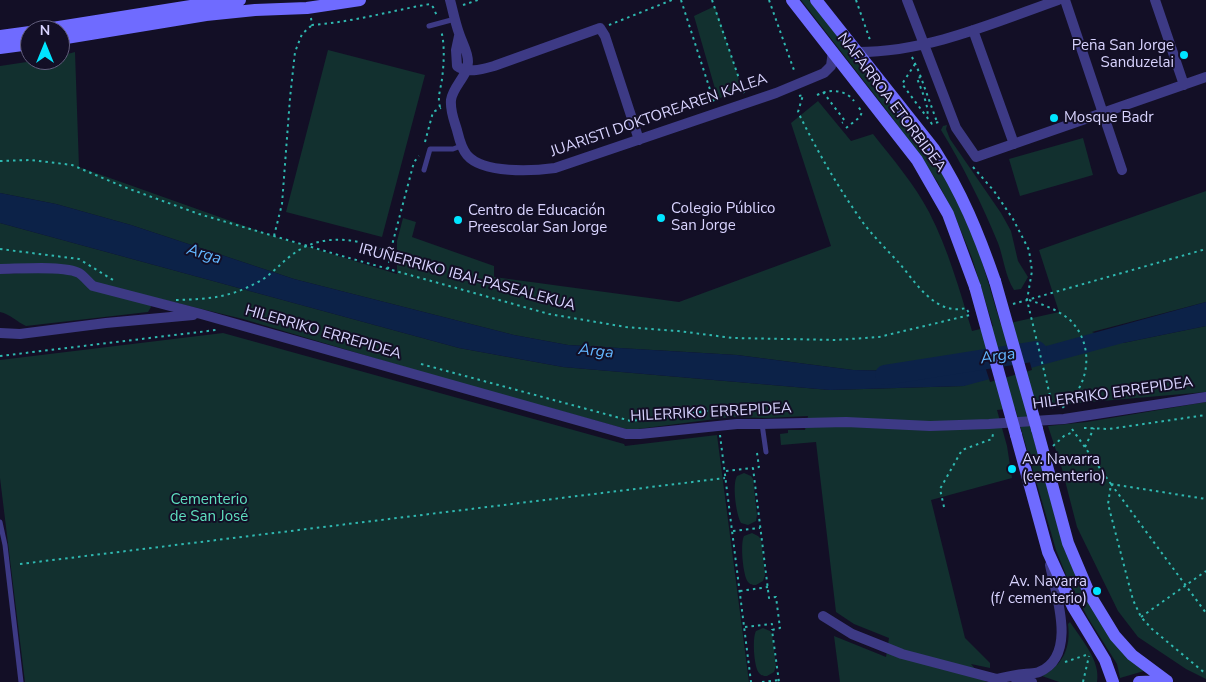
<!DOCTYPE html>
<meta charset="utf-8">
<style>
body{margin:0}
#map{position:relative;width:1206px;height:682px;overflow:hidden;background:#130f26;font-family:"Nunito Sans",sans-serif}
canvas{display:block}
.north{position:absolute;left:20px;top:20px;width:50px;height:50px;box-sizing:border-box;background:#130f26;border:1px solid #625e7d;border-radius:50%;rotate:0deg;font-size:14px;font-weight:700;line-height:20px;text-align:center;color:#d9d4ff}
.north::after{content:'';display:block;margin:auto;width:18px;height:22px;background:#00e5ff;clip-path:polygon(50% 0,100% 100%,50% 72%,0 100%)}
</style>
<div id="map">
<canvas width="1206" height="682"></canvas>
<div class="north">N</div>
</div>
<script>
const c = document.querySelector('canvas').getContext('2d');
c.lineJoin = 'round';
function fill(path, color) { c.fillStyle = color; c.fill(path, 'evenodd'); }
function stroke(path, color, width, dash) { c.strokeStyle = color; c.lineWidth = width; c.lineCap = dash ? 'butt' : 'round'; c.setLineDash(dash || []); c.stroke(path); }
function drawText(font, color, halo, rows, align = 'center') {
  c.font = font + ' "Nunito Sans",sans-serif'; c.lineWidth = 4; c.setLineDash([]); c.textBaseline = 'middle'; c.strokeStyle = halo; c.fillStyle = color; for (const [text, x, y, turn = 0] of rows) {
    c.save(); c.translate(x, y); c.rotate((+turn || 0) * Math.PI / 180); c.textAlign = isNaN(turn) ? turn : align; if (halo) c.strokeText(text, 0, 0); c.fillText(text, 0, 0); c.restore();
  }
}
fill(new Path2D(`
 M801,0H809C839,34 865,69 893,104C919,139 946,173 964,212C980,249 989,287 1001,325L1059,312L1039,250L1206,191V302L1092,332L1123,343L1206,326V392L1067,404L1052,403L1025,407L1064,549L1144,671L1120,678L1117,664L1088,618L1066,575L1056,550L1015,408L997,410L1007,446L1012,478L931,500L965,638L990,663V668L971,664L986,682H840L834,636L886,657L889,638L854,624L836,612L816,442L781,445L780,434L788,433V430H805L808,416L767,418L731,417L630,430L455,382L243,319L94,283L86,274L0,267V223L459,348L563,367L830,390L964,386L1002,358L952,372L853,370L737,355L568,345L514,335L294,279L131,225L56,204L0,193V66L40,60H60V56L75,52L79,167L270,235L397,274V241L403,218L416,222L412,237L494,266V277L679,302L831,246L791,123L818,101L851,141L873,134C892,158 915,185 929,212C948,249 960,291 972,331L993,326L972,258L955,216L937,181L891,116Z
 M715,6L742,88L718,99L694,16Z
 M328,50L425,75L382,237L286,212Z
 M947,125L946,129L950,139L1001,213L1011,231L1018,261L1028,277L1021,289L1014,290C1005,276 1004,259 998,243C982,204 963,166 941,130L943,126Z
 M1083,138L1093,175L1020,196L1009,159Z
 M43,272L69,273L150,304L151,307L148,312L26,326C17,322 10,314 0,312V274Z
 M223,333L624,444L625,446L717,435L749,682H25L0,478V360Z
 M1206,402V679L1186,669L1138,637L1118,611L1077,527L1062,469L1048,426L1087,422Z
 M744,473L751,476L753,479L757,515L756,521L748,525L741,523C736,514 732,484 737,476Z
 M752,533L758,536L761,539L765,575L763,581L756,585C752,585 751,585 748,582C743,576 740,543 744,536Z
 M1070,622C1081,639 1101,661 1097,682H1059L1042,676C1063,665 1071,648 1068,624Z
 M763,628L770,631L772,634L776,666L774,672L767,676C763,676 762,676 759,673C754,667 752,638 756,631Z`), '#12302f');
fill(new Path2D(`
 M0,193L56,204L131,225L294,279L514,335L568,345L737,355L853,370L952,372L1206,302V326L1123,343L964,386L830,390L563,367L459,348L0,223Z`), '#0c2248');
fill(new Path2D(`
 M1026,348L1032,370L990,382L983,360Z`), '#130f26');
stroke(new Path2D(`
 M885,375L1037,351`), '#0c2248', 20);
stroke(new Path2D(`
 M681,0L714,102
 M712,0L744,93
 M769,0L795,73
 M856,0L870,40
 M463,5L478,0
 M311,18L312,25C353,22 390,11 430,4L433,7L437,16
 M609,25L672,0
 M912,57L919,72L937,122
 M915,64L902,84L932,124L942,121
 M921,77L917,78C921,90 930,107 927,118
 M823,92L845,121L842,123
 M817,95C830,89 845,89 854,101
 M799,96L803,95L798,112C817,151 839,189 864,224C875,238 888,251 900,264C916,283 936,316 966,308L969,313
 M440,107C437,97 441,88 442,79C444,63 445,45 441,30
 M846,128L860,117L862,112L857,105
 M425,142L433,112L441,108
 M0,161L31,160L72,165L124,187L199,214L335,254L549,314L626,327L678,331L733,338L836,340L879,337L970,315
 M973,167L994,191L1013,219L1029,250L1032,271L1027,300L1053,408
 M274,236L282,204L290,98L295,52L302,34L312,25
 M0,249L79,259L113,280
 M391,249L414,162L419,156
 M383,250L391,249L388,269
 M1029,300C1044,305 1059,310 1071,321C1095,346 1090,387 1062,408
 M1013,304L1206,249
 M0,356L216,330
 M421,364L631,421L723,409L735,413
 M1084,428L1109,429L1206,415
 M1072,429L1111,484L1108,504L1133,600L1141,617L1152,629L1206,674
 M720,435L751,682
 M1053,446L1064,436L1073,432
 M1085,447L1094,428
 M757,453L759,467L753,468L769,598L776,597L780,628L772,630L779,682
 M726,471L753,468
 M1111,484L1206,613
 M1111,484L1206,499
 M944,507L940,489L962,450L992,439L993,434
 M733,531L760,528
 M20,564L725,478
 M740,591L768,587
 M1141,617L1206,571
 M745,627L772,624V630
 M1065,662L1089,654
 M762,682L779,680
 M1083,682L1089,656`), '#2fb8b0', 2, [2.5, 4]);
stroke(new Path2D(`
 M429,26L455,19
 M424,170L430,149H453L461,146
 M762,424L766,452
 M0,522L5,545L21,682`), '#3d3a85', 5);
stroke(new Path2D(`
 M450,0C453,11 455,22 459,33C462,43 468,51 468,62C468,76 453,86 451,100C450,111 454,120 457,130C459,138 461,148 467,155C483,174 533,171 555,168L776,93L824,73L831,66L833,51
 M907,0L956,128L976,157L1206,77
 M1065,0L1122,170
 M1155,0L1184,85
 M973,30L1014,144
 M459,36L456,50L457,66C467,74 483,69 494,66L600,28L605,36L639,140
 M858,52C928,52 993,23 1058,0
 M0,269C17,269 65,265 79,273C84,276 88,282 93,286L201,314L626,434H640L737,424H762L846,422L930,426L989,424L1064,419L1206,397
 M0,333L20,334L106,323L193,315
 M823,616L852,634L902,654L997,679L1000,682
 M1013,677L1032,682
 M997,679C1006,677 1014,675 1024,674C1028,673 1035,674 1039,672C1078,656 1056,595 1050,565`), '#3d3a85', 10);
stroke(new Path2D(`
 M792,0L917,160L948,214L975,287
 M816,0L934,149C962,193 978,232 995,281
 M40,30L203,4L240,0
 M0,36L30,32
 M60,39L206,15L255,10L307,8L360,0
 M0,48L30,44
 M1037,429L1068,543L1090,595L1115,636L1132,655L1167,681
 M1016,435L1048,552L1073,607L1105,660L1113,682
 M1139,682L1167,681`), '#6f6bff', 12);
stroke(new Path2D(`
 M176,300C209,299 229,298 258,282C270,276 278,266 288,258C316,234 351,236 383,250`), '#2fb8b0', 2, [2.5, 4]);
stroke(new Path2D(`
 M995,281L1037,429
 M975,287L1016,435`), '#6f6bff', 12);
for (const [x, y, r, color] of [
 [1184,55,5,"#00e5ff"],
 [1054,118,5,"#00e5ff"],
 [661,218,5,"#00e5ff"],
 [458,220,5,"#00e5ff"],
 [1012,469,5,"#00e5ff"],
 [1097,591,5,"#00e5ff"]
]) { const dot = new Path2D(); dot.arc(x, y, r, 0, 2 * Math.PI); c.fillStyle = color; c.fill(dot); stroke(dot, '#130f26', 2); }
drawText('15px', '#d9d4ff', '#130f26', [
 ["Peña San Jorge",1174,46,"right"],
 ["Sanduzelai",1174,63,"right"],
 ["Mosque Badr",1064,118],
 ["Colegio Público",671,209],
 ["San Jorge",671,226],
 ["Centro de Educación",468,211],
 ["Preescolar San Jorge",468,228],
 ["Av. Navarra",1022,460],
 ["(cementerio)",1022,477],
 ["Av. Navarra",1087,582,"right"],
 ["(f/ cementerio)",1087,599,"right"]
], 'left');
drawText('15px', '#d9d4ff', '#130f26', [
 ["NAFARROA ETORBIDEA",891,103,53],
 ["JUARISTI DOKTOREAREN KALEA",659,116,-19],
 ["IRUÑERRIKO IBAI-PASEALEKUA",467,278,15],
 ["HILERRIKO ERREPIDEA",323,333,16],
 ["HILERRIKO ERREPIDEA",1113,394,-8],
 ["HILERRIKO ERREPIDEA",711,413,-3]
]);
drawText('15px', '#5fe0c0', '#130f26', [
 ["Cementerio",209,500],
 ["de San José",209,517]
]);
drawText('italic 16px', '#62b6ff', '#130f26', [
 ["Arga",204,255,17],
 ["Arga",596,352,6],
 ["Arga",998,357,-9]
]);
</script>
